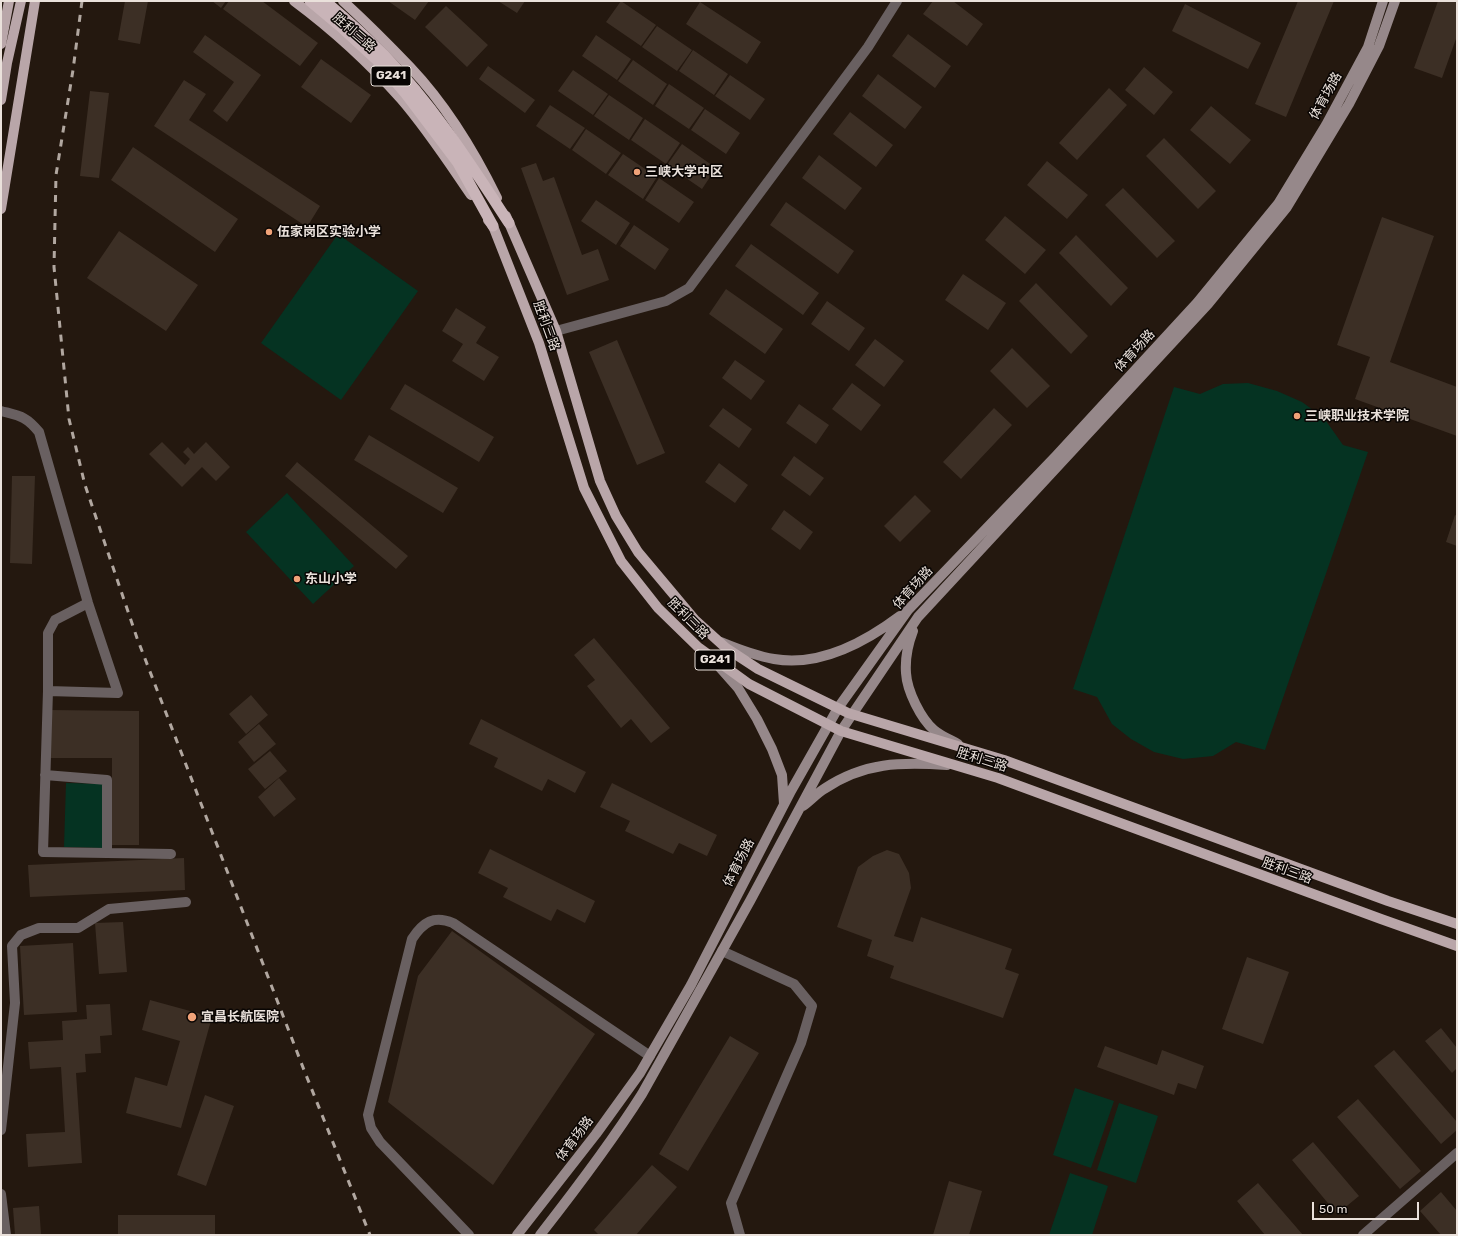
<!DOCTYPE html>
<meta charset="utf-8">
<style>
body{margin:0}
#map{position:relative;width:1458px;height:1236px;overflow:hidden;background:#24180f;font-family:Rubik,sans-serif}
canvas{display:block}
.frame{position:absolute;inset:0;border:2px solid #eae1db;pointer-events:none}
.scale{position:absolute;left:1312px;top:1202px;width:107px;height:18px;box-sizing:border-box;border:2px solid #eae1db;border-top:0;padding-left:5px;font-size:12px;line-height:14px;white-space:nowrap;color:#eae1db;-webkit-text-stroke:3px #090503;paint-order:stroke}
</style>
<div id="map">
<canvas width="1458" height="1236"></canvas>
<div class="frame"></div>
<div class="scale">50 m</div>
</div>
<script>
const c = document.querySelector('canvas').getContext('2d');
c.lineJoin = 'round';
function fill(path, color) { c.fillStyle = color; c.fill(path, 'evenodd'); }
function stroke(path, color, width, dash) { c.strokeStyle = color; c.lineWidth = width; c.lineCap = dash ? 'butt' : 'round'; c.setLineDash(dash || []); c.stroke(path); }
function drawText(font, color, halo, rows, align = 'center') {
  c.font = font + ' Rubik,"Noto Sans SC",sans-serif'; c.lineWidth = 3; c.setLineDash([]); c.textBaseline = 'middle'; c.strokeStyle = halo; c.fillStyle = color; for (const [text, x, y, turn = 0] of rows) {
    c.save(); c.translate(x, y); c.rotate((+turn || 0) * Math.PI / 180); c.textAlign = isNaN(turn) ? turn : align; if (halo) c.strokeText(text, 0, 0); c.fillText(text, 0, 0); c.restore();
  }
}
fill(new Path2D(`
 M338,234L418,291L341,400L261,343Z
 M1248,383L1277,391L1302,402L1324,418L1343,445L1368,452L1265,750L1236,742L1213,756L1183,759L1154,752L1131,739L1112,724L1097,697L1073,689L1174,387L1200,394L1223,384Z
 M287,493L354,566L313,604L246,532Z
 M66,783L104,784L103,848L64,847Z
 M1075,1088L1114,1101L1091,1168L1053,1155Z
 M1119,1103L1158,1116L1136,1183L1097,1170Z
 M1070,1173L1108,1186L1092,1235H1049Z`), '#053322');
fill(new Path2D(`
 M125,1H148L140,44L118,40Z
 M212,1H226L221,8Z
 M229,1H262L318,43L300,66L223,9Z
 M388,1H429L415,20Z
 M498,1H525L517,13Z
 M621,1L656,25L641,46L606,22Z
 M933,1H953L983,24L967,46L923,14Z
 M1298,1H1334L1286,117L1255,104Z
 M1438,1H1457V36L1442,78L1414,68Z
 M700,2L761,42L747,64L686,24Z
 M1185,4L1261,43L1248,69L1172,31Z
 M446,6L488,45L467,67L425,27Z
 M657,26L692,50L677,71L642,47Z
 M908,34L951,66L935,88L892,56Z
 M205,35L261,75L227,122L213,111L234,82L193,52Z
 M596,35L631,59L617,80L582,56Z
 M693,50L728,74L714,95L679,71Z
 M321,59L371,95L351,123L301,87Z
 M633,60L667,84L653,105L618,81Z
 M488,66L535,100L525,113L479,79Z
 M1144,67L1173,92L1154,115L1125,90Z
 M573,70L608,94L593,115L558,91Z
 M878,74L922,107L905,129L862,96Z
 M730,75L765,99L750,120L715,96Z
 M184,80L206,94L189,120L320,206L307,227L154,126Z
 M669,84L704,108L689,129L655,106Z
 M1109,88L1127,105L1077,160L1059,143Z
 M90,91L109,93L99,178L80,176Z
 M609,95L643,118L629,140L594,116Z
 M550,105L585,128L570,149L536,126Z
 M1211,106L1251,140L1230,164L1190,130Z
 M705,109L740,133L726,154L691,130Z
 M850,112L893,145L876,167L833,134Z
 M645,119L680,143L666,164L631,140Z
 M586,129L621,153L606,174L572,150Z
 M1164,138L1216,191L1198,209L1146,156Z
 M682,144L716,168L702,189L667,165Z
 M133,147L238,219L215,252L111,180Z
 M623,154L657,177L643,199L608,175Z
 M819,155L862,188L845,210L802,178Z
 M1047,161L1088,195L1067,219L1027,185Z
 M536,163L543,181L554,177L582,255L598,249L609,280L567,295L521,168Z
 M659,178L694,202L679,223L645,200Z
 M1123,188L1175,241L1157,258L1105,205Z
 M596,200L630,223L616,245L581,221Z
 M786,202L854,251L838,274L770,225Z
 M1005,216L1046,250L1025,274L985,240Z
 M1382,217L1434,236L1390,362L1457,387V436L1355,399L1370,357L1337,345Z
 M634,225L669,249L655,270L620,246Z
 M119,231L198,285L166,331L87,278Z
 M1076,235L1128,288L1111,306L1059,253Z
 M751,244L819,293L803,315L735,266Z
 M963,274L1006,303L988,330L945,300Z
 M1036,283L1088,336L1071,354L1019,301Z
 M726,289L783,329L765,354L709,314Z
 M827,301L865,328L849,351L811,324Z
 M456,308L486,327L476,343L499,357L484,381L452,361L463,344L442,331Z
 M875,339L904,361L884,387L855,365Z
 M617,340L665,453L637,465L589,352Z
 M1012,348L1050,386L1027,408L990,371Z
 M735,360L765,381L751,400L722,378Z
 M852,383L881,405L861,431L832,409Z
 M405,384L494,437L479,462L390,409Z
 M799,404L829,425L816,444L786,423Z
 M723,408L752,429L739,448L709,426Z
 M994,408L1012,425L961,479L943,462Z
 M369,435L458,488L443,513L354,460Z
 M162,442L185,465L190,459L183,452L188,447L194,454L206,442L230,467L216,481L202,467L182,487L149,454Z
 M794,456L824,478L810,496L781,475Z
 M297,462L408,556L396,569L285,476Z
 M719,463L748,485L735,503L705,482Z
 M12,476H35L32,564L10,563Z
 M915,495L931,511L900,542L884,526Z
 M784,510L813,532L800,550L771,529Z
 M1455,515L1457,516V546L1446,542Z
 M594,638L670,728L651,743L631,719L621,728L587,686L595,680L574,655Z
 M251,695L268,715L246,734L229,714Z
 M48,710L139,711V845H112V758H48Z
 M481,719L586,772L575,793L548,779L542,791L494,767L498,758L469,744Z
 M259,724L276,744L254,762L238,742Z
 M270,751L287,771L265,789L248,769Z
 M279,778L296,799L274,817L258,797Z
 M612,783L717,835L707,856L679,843L673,854L625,831L630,821L600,807Z
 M490,849L595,901L585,923L557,909L551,921L503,897L508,888L478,873Z
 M887,850L899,854L909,873L911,888L894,936L913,942L921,917L1012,949L1005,969L1019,974L1003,1018L890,978L894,966L867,956L872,940L837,927L858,867L873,856Z
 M184,858L185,890L30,897L28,865Z
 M123,922L127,972L99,974L95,923Z
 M452,931L595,1034L493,1185L388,1102L418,976Z
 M73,943L77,1012L24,1015L20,946Z
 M1247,957L1289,972L1263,1044L1222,1029Z
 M150,1000L212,1017L181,1128L126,1113L135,1077L167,1086L180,1041L142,1030Z
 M110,1004L112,1035L100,1036L101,1053L85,1054L86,1072L76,1073L82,1163L28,1167L26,1134L65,1132L61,1067L30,1069L28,1042L63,1040L62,1021L87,1019L86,1005Z
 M1441,1028L1457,1048V1068L1452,1073L1425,1041Z
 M730,1036L759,1053L688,1171L659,1154Z
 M1105,1046L1157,1065L1162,1050L1204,1066L1196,1089L1178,1083L1174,1095L1097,1067Z
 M1394,1050L1457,1122V1130L1441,1144L1374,1066Z
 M205,1095L234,1106L206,1186L177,1175Z
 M1358,1099L1421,1171L1400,1189L1337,1117Z
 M1313,1142L1359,1196L1337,1214L1292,1160Z
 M652,1165L677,1187L636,1235H599L594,1230Z
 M949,1181L982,1191L969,1235H933Z
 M1258,1183L1303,1235H1265L1237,1201Z
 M1441,1192L1457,1211V1235H1441L1420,1211Z
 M39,1206L41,1234L15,1235L13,1208Z
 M118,1215H215V1235H118Z`), '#3c2f25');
stroke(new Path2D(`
 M556,331L666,301L689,288L868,47L897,1
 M1,411C20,416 26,416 39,432L88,603L118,693L48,691V633L55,620L88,603
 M48,691L43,852L171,854
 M45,775L107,780V853
 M722,951L794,984L812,1006L801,1043L731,1203L740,1235
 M1,1130L15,1003L12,946L21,935L39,928H78L109,909L186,902
 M1,1194L6,1235
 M469,1235L380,1142L371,1128L368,1115L412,939C423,922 434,915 453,923L650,1056
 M1363,1235L1457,1153`), '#696061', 10);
stroke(new Path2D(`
 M913,631C908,644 905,659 906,673C907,691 921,719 934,730C941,736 951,740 958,744
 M721,642C738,649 756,656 774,659C819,667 864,643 900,616
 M715,662L738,688L757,719L772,749L782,775L784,804
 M803,806C810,801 816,794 824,789C864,762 901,762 947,765
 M517,1235L596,1134L640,1073L691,985L791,791L838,708L908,610L1056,456L1197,303L1278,204L1326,125L1368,47L1383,1
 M540,1235C576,1189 611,1143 642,1094L750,901L841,731L918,617L1208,304L1287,207L1349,104L1379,46L1395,1`), '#96888a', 10);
stroke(new Path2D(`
 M294,1C333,30 369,63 401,99C427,129 449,163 471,195
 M343,1C366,22 388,44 410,67C446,105 474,151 497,198
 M1,44L9,1
 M1,100L7,63L21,1
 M1,209L35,1
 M506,216L556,331L600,481L616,516L638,552L695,620L726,648L758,669L848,713L1004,760L1388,901L1457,924
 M488,220L493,226L539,343L584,488L621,561L658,608L698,647L749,684L841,731L998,778L1381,919L1457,946`), '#b9a6a9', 10);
stroke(new Path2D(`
 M310,1L340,26L378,61L406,94L458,163L493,226
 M325,1C345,18 365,36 384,55C433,105 471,165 509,223`), '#c9b4b8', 11);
stroke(new Path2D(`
 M82,1L73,70L56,175L54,267L69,419L85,485L137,638L304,1070L370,1235`), '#b1a7a0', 3, [7, 7]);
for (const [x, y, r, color] of [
 [637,172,4,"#f0a278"],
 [269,232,4,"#f0a278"],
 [1297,416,4,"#f0a278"],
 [297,579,4,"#f0a278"],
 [192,1017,5,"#f0a278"]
]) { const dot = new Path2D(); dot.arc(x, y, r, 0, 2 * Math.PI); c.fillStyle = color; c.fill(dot); stroke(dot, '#090503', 1.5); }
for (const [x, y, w] of [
 [391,76,40],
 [715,660,40]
]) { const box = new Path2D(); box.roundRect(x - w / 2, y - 10, w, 20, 3); c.fillStyle = '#090503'; c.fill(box); stroke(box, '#eae1db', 1); }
drawText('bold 12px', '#eae1db', null, [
 ["G241",391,76],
 ["G241",715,660]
]);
drawText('13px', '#eae1db', '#090503', [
 ["胜利三路",354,33,41],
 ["体育场路",1326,96,-61],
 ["胜利三路",546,326,70],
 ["体育场路",1135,351,-47],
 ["体育场路",913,588,-48],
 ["胜利三路",688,619,45],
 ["胜利三路",982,760,17],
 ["体育场路",739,863,-63],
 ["胜利三路",1287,871,20],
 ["体育场路",575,1139,-53]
]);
drawText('bold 13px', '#eae1db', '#090503', [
 ["三峡大学中区",645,172],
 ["伍家岗区实验小学",277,232],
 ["三峡职业技术学院",1305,416],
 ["东山小学",305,579],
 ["宜昌长航医院",201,1017]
], 'left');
</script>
